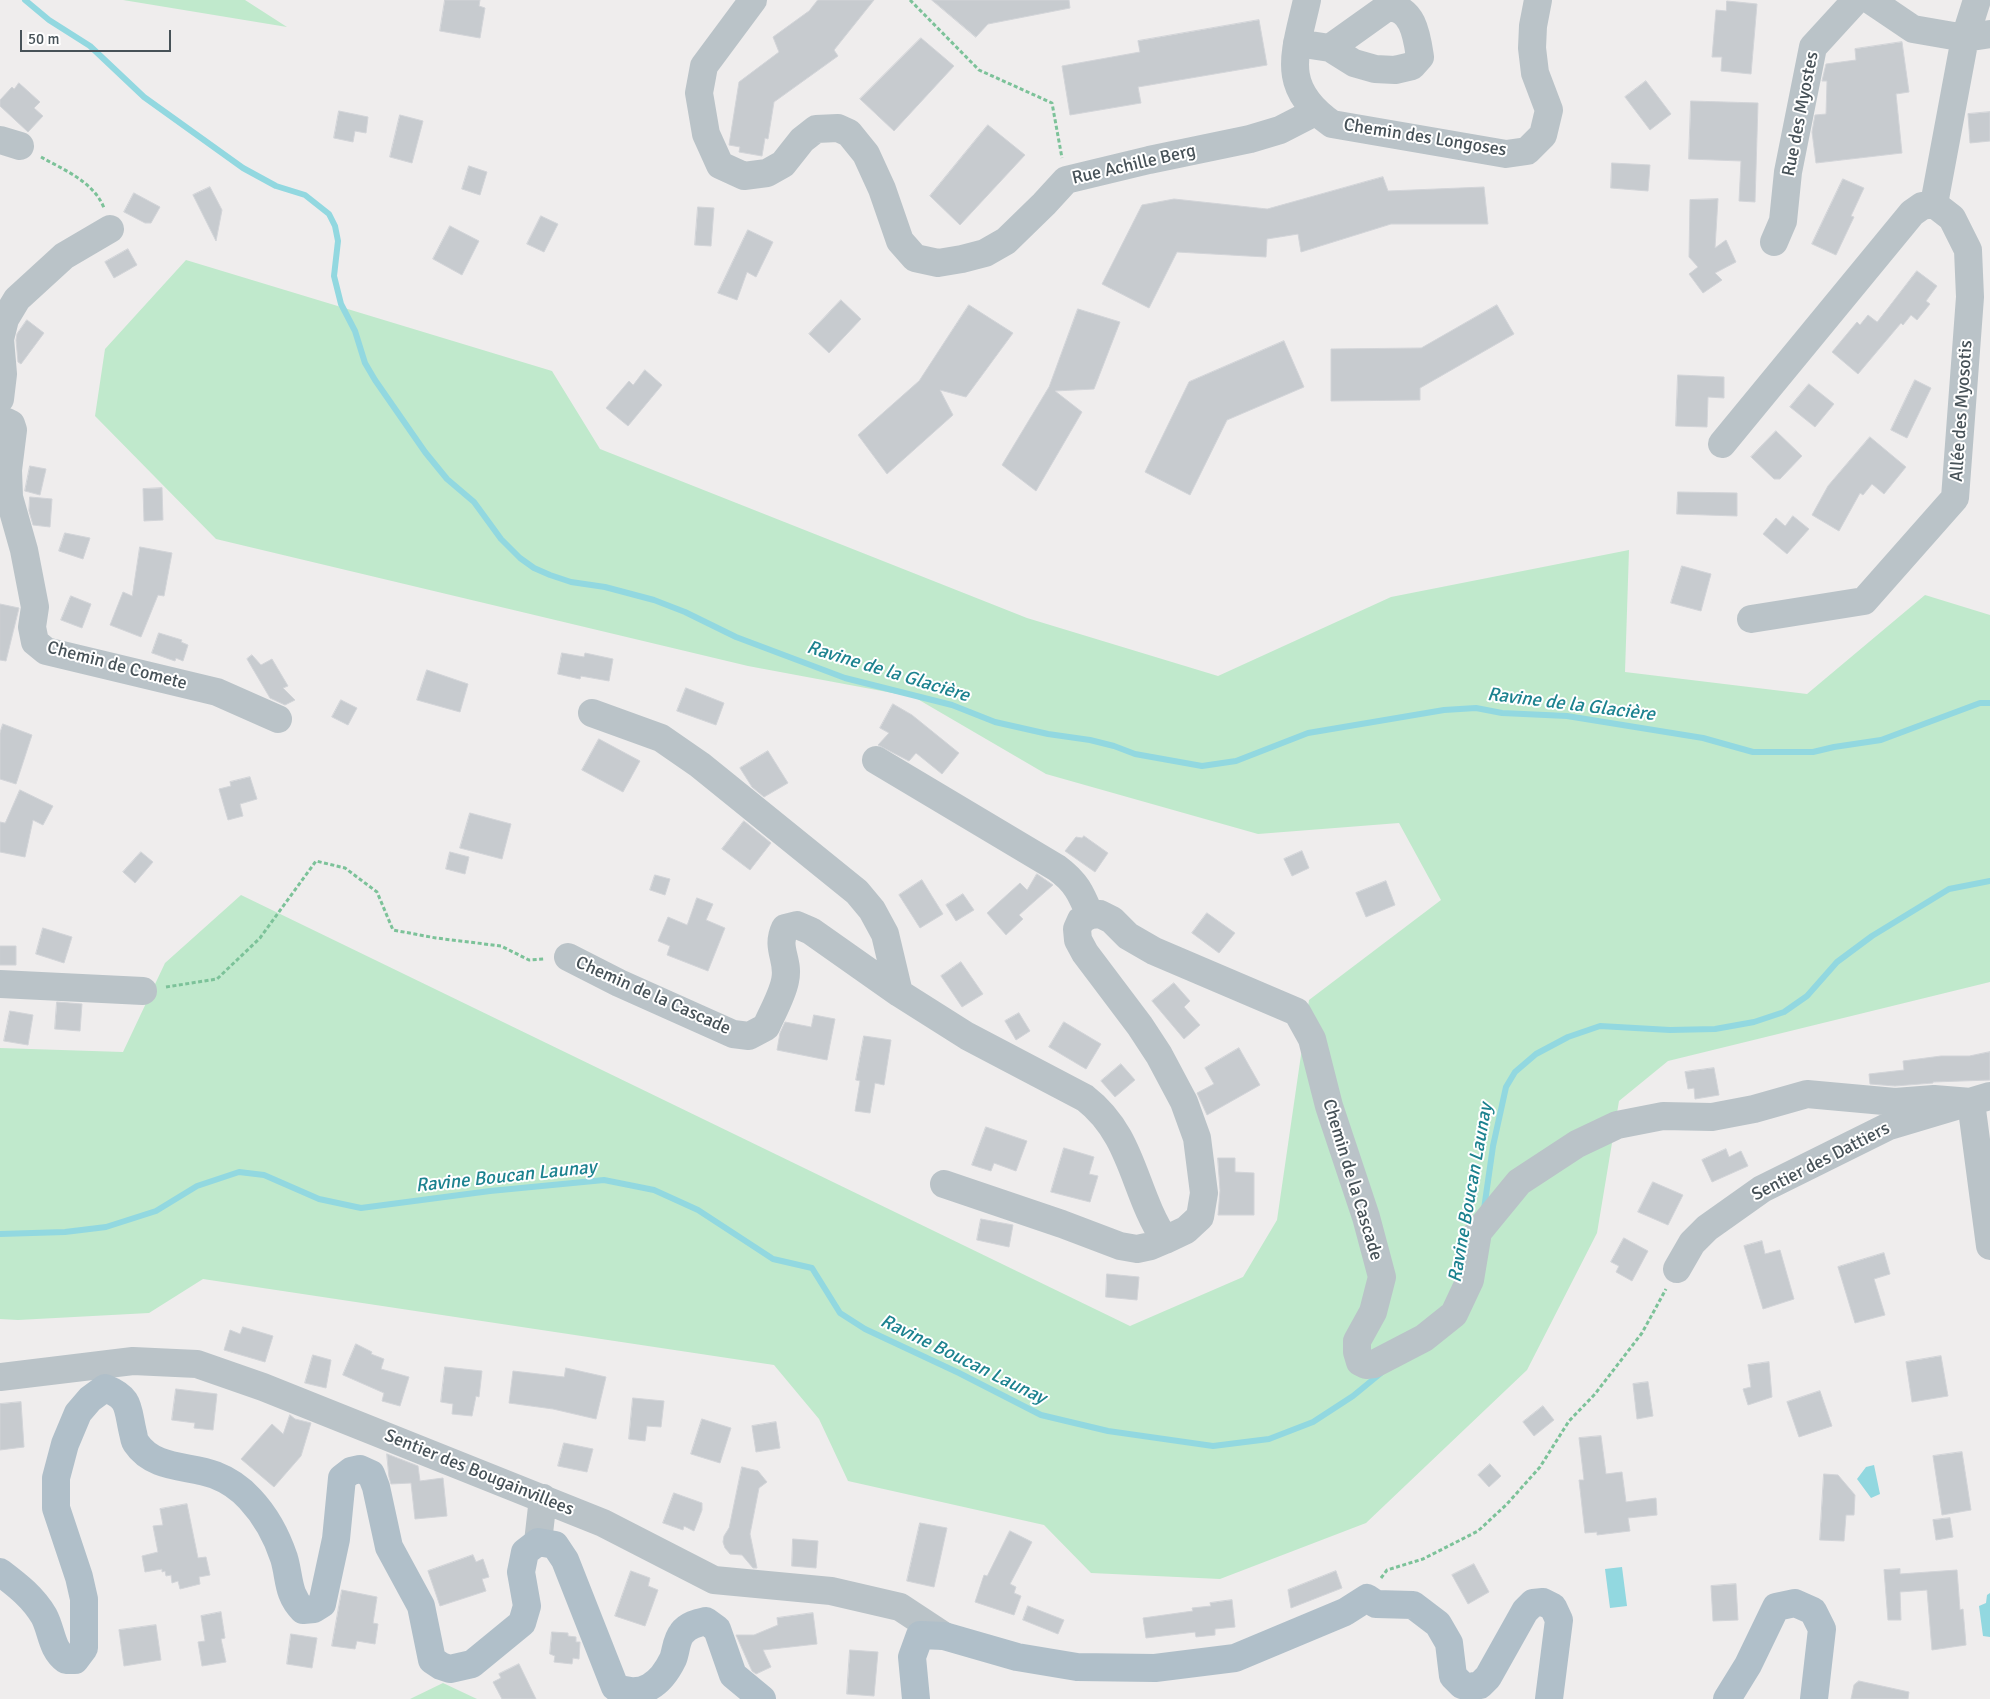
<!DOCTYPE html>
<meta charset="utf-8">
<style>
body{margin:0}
#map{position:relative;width:1990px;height:1699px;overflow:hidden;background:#efeded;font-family:Signika,sans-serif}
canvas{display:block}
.scale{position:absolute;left:20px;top:30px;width:151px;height:22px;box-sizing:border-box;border:2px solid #475258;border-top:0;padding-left:6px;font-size:15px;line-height:18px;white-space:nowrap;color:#475258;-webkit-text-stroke:4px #fff;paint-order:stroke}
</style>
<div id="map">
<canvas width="1990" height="1699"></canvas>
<div class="scale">50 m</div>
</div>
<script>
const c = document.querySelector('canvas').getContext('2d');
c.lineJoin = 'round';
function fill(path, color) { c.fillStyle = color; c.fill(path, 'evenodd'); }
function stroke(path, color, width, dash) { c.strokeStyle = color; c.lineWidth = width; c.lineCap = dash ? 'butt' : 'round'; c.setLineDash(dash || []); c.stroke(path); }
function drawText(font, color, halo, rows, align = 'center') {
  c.font = font + ' Signika,sans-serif'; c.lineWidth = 4; c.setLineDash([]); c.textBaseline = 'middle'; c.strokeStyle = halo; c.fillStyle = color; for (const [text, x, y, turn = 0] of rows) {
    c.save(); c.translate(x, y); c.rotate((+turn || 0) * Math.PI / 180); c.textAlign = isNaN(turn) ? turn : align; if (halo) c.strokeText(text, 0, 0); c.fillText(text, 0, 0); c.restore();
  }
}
fill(new Path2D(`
 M123,0H245L287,27Z
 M186,260L552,371L600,449L1027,618L1218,676L1391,597L1629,550L1625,672L1807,694L1925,595L1990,615V982L1668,1061L1619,1101L1597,1233L1527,1370L1366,1523L1220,1579L1091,1573L1044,1525L848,1481L819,1419L774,1365L203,1279L149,1313L18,1320L0,1319V1048L123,1052L165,963L241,895L1130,1326L1243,1277L1277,1220L1309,1000L1441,900L1399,823L1258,834L1046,774L914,697L748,666L216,539L95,416L105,349Z
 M443,1683L477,1699H410Z`), '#c0e9cc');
fill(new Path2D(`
 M1874,1465L1880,1494L1871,1498L1857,1479L1866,1467Z
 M1622,1567L1627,1606L1610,1608L1605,1569Z
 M1990,1593V1637L1983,1636L1979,1606L1986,1603L1987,1595Z`), '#92d8e0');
stroke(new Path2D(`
 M25,0L49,20L90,46L144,97L243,168L276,186L305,195L329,214L335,226L338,241L334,276L341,304L355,331L365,363L375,380L425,452L447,479L474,502L501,539L520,558L534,568L550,575L571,582L605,587L654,600L685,612L736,637L845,678L952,705L995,722L1048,734L1090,740L1114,746L1135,754L1202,766L1236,761L1308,733L1444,710L1476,708L1502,713L1567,716L1703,738L1753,752H1813L1834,747L1881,740L1980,703H1990
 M1484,1209L1493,1146L1506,1087L1515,1072L1536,1054L1568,1037L1600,1026L1670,1030L1715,1029L1754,1022L1784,1012L1807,996L1837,962L1872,936L1949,889L1990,881
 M0,1234L65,1232L106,1227L156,1211L197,1186L239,1172L264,1175L319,1199L361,1208L490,1191L604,1180L654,1190L698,1210L773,1259L812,1268L840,1313L865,1329L959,1373L1041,1415L1108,1431L1213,1446L1269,1439L1313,1422L1353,1396L1381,1373`), '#92d8e0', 6);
const building = new Path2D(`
 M445,0H480L479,6L485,8L480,38L440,31Z
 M818,0H874L834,50L838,56L774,102L768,139L765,138L762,156L739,152L740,147L729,145L739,82L779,52L773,37L809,11Z
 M932,0H1069L1070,8L988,24L976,37Z
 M1727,1L1757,4L1751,74L1721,71L1722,57H1712L1716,10L1726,11Z
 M1259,20L1267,65L1138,87L1141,103L1070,115L1062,66L1140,52L1138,41Z
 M921,38L954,66L894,131L860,99Z
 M1902,42L1909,92L1896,94L1902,153L1816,163L1812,132L1815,115L1826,114L1827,81H1822L1826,64L1856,60L1855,49Z
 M1646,81L1671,114L1650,130L1625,97Z
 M19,83L40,102L34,108L43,116L28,132L0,106V100L12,87L14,89Z
 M1691,101L1758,103L1755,202L1739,201L1741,161L1689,159Z
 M339,111L368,117L366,133L355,131L353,142L334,138Z
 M1990,112V141L1970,143L1968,114Z
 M400,115L423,121L412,163L390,157Z
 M988,125L1025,155L960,225L930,196Z
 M1612,163L1650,165L1648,191L1611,188Z
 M469,166L487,172L480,195L462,189Z
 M1383,177L1388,191L1484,187L1488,224H1391L1301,252L1298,234L1267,239L1266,257L1177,252L1149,308L1102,284L1142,205L1174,199L1267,209Z
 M1843,179L1864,188L1851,216L1854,217L1836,255L1812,244Z
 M210,187L222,210L216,241L193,195Z
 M134,193L160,207L151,223H145L124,212Z
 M1718,199L1715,248L1726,240L1736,262L1715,273L1722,280L1703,293L1689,274L1698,267L1689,257L1690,200Z
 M698,207L714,208L711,246L695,245Z
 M541,216L558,224L544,252L527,244Z
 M450,226L479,241L462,275L433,259Z
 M748,230L773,242L756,277L747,272L737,300L718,293Z
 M128,249L137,265L114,278L105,262Z
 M1917,271L1937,286L1926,301L1930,304L1917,320L1911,315L1903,325L1901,323L1858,374L1832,352L1857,322L1860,325L1868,315L1877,322Z
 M841,300L861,319L829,353L809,334Z
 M969,305L1013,333L966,397L940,390L953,415L887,474L858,435L919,381Z
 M1497,305L1514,334L1420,388V400L1331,401V349L1421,348Z
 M1078,309L1120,322L1094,389L1055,391L1082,412L1036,491L1002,465L1049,387Z
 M27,320L44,333L21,364L18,362L16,340L17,334Z
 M1284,341L1304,387L1227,420L1190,495L1145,472L1189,382Z
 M645,370L662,385L628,426L606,408L629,381L633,385Z
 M1678,375L1724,377V398L1708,397L1707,427L1676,426Z
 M1915,380L1931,388L1907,438L1891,430Z
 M1809,384L1834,404L1815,427L1790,407Z
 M1776,431L1802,456L1780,479H1774L1751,457Z
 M1870,437L1906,467L1884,494L1872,484L1863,495L1860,493L1839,531L1812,515L1828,486Z
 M30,466L46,469L40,495L25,491Z
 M162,488L163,520L144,521L143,489Z
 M1678,492L1737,493V516L1677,514Z
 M30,497L52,499L50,527L33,525L29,511Z
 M1793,516L1809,529L1787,554L1763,534L1776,518L1785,526Z
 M65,533L90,538L83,559L59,551Z
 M140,547L172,553L164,596L158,595L141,637L110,625L123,592L132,596Z
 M1682,566L1711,574L1701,611L1671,603Z
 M71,596L91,604L82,628L61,620Z
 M0,604L19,608L6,661L0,660Z
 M159,633L182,640L181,642L188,645L183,661L176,658L175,661L152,653Z
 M562,653L584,657L585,653L613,659L609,681L581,676L580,679L558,674Z
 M252,655L261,665L272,659L288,686L283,688L295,700L285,705L270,698L247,659Z
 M427,670L468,684L460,712L417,700Z
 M686,688L724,703L716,725L677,711Z
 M341,700L357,708L348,725L332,717Z
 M893,704L912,715L959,753L942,774L916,753L909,761L878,745L889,733L880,728Z
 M3,724L32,735L16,784L0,779V733Z
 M599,739L640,761L623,792L582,770Z
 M768,751L788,783L764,797L752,787L740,768Z
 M250,777L257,799L240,804L243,816L228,820L219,789L231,786L230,782Z
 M20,790L53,806L43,825L33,820L25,857L0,852V822L5,823Z
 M470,813L511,824L502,859L460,848Z
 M744,821L771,843L750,870L722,849Z
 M1084,836L1108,853L1095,872L1065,851L1076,837L1082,838Z
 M1302,851L1309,868L1292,876L1284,859Z
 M141,852L153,862L135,883L123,872Z
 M450,852L469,857L465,874L446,869Z
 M1037,874L1053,885L1019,915L1023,919L1006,935L987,913L1020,883L1027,890Z
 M655,875L670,879L665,895L650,890Z
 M922,880L943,914L920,928L899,895Z
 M1386,881L1395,905L1366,917L1356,893Z
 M963,894L974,910L956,921L946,905Z
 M697,898L713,904L706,920L725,928L708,971L667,955L670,946L658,941L668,917L687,925Z
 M1207,913L1235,933L1219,953L1192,933Z
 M43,928L72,937L64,963L36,954Z
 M0,946H16V965H0Z
 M961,962L983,994L962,1007L941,976Z
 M1174,983L1190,1001L1184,1007L1200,1025L1184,1039L1152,1001Z
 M57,1002L82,1004L80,1031L55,1029Z
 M10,1011L33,1015L28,1045L4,1041Z
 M1019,1013L1030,1031L1016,1040L1005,1021Z
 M814,1015L835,1019L827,1060L777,1050L780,1033L785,1022L811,1027Z
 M1064,1022L1101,1044L1086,1069L1049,1047Z
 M864,1036L891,1040L884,1085L875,1083L870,1113L855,1111L860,1081L856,1080Z
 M1239,1048L1260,1085L1207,1115L1197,1093L1214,1084L1205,1068Z
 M1990,1052V1080L1933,1082V1083L1895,1086L1870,1084L1869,1074L1904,1070L1903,1061L1941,1056H1969Z
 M1121,1064L1135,1080L1115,1097L1101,1081Z
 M1714,1068L1719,1095L1695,1099L1694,1088L1688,1089L1685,1072Z
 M986,1127L1027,1141L1016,1171L994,1163L991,1171L972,1165Z
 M1064,1148L1094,1157L1089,1174L1098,1176L1090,1202L1051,1192Z
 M1726,1149L1729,1157L1741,1151L1748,1166L1712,1182L1702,1160Z
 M1218,1158H1235V1172L1254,1173V1215H1218L1220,1191Z
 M1653,1182L1683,1195L1668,1225L1638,1212Z
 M981,1219L1013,1225L1009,1247L977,1240Z
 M1624,1238L1648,1251L1632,1281L1616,1272L1619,1266L1611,1262Z
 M1762,1241L1765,1254L1780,1250L1794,1299L1763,1309L1744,1246Z
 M1884,1253L1890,1274L1874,1279L1885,1315L1855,1323L1838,1267Z
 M1107,1274L1139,1277L1137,1300L1106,1297Z
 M243,1327L273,1336L265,1362L224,1350L230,1330L240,1334Z
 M356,1344L372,1352L371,1354L384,1359L381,1369L409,1377L400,1406L382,1401L384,1393L343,1375Z
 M313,1355L331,1360L326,1388L305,1383Z
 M1941,1356L1948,1396L1912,1402L1906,1362Z
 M1769,1362L1772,1397L1748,1405L1743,1389L1751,1387L1748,1365Z
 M445,1367L482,1371L479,1397L476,1396L472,1416L452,1414L453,1404L441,1402Z
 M566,1368L606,1377L596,1419L553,1409L509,1403L513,1371L564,1377Z
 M1648,1382L1653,1416L1637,1419L1633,1384Z
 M176,1389L217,1394L213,1430L194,1428L195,1423L172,1420Z
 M1820,1391L1832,1426L1799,1437L1787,1402Z
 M633,1398L664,1401L661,1427L647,1426L645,1441L629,1439Z
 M21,1402L24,1447L0,1450V1404Z
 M1543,1406L1554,1420L1534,1436L1523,1422Z
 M290,1415L295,1419L311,1423L301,1456L274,1487L241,1459L272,1424L283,1434Z
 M702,1419L731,1428L720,1463L691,1454Z
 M776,1422L780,1448L756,1452L752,1426Z
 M1601,1436L1606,1474L1622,1472L1626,1502L1656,1498L1657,1515L1628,1518L1630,1531L1597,1535V1532L1585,1533L1579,1480H1584L1579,1438Z
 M564,1443L593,1449L587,1472L558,1466Z
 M1962,1452L1971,1510L1942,1515L1933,1456Z
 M387,1454L418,1466L420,1481L443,1478L447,1516L415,1519L411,1483L391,1484L389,1477Z
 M1490,1464L1501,1476L1489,1487L1478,1475Z
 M742,1467L758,1471L767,1482L759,1488L750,1534L757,1568H753L742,1555L730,1554L725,1548L723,1542L724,1536L729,1528Z
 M1824,1474L1838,1475L1855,1495L1854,1515H1846L1844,1541L1820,1540Z
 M674,1493L702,1503V1510L694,1531L684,1526L683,1530L663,1523Z
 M187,1504L198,1558L206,1557L210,1575L199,1577L200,1584L180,1589L178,1581L172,1583L171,1575L166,1576L165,1571L162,1572V1569L145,1572L142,1556L158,1552L153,1526L163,1525L160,1509Z
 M1950,1518L1953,1537L1936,1540L1933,1520Z
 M920,1523L947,1528L934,1587L907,1581Z
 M1010,1531L1032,1542L1010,1584L1016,1587L1014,1593L1021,1596L1014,1615L975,1602L984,1575L987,1576Z
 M793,1539L818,1541L816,1568L792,1566Z
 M473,1555L476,1562L483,1559L489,1577L482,1579L486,1591L440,1606L428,1571Z
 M1474,1564L1489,1592L1468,1604L1452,1575Z
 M1900,1569V1574L1957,1570L1960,1610L1963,1609L1966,1645L1932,1650L1927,1590L1900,1592L1901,1620H1888L1884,1570Z
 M631,1571L650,1578L648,1586L658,1590L645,1626L615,1616Z
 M1336,1571L1342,1588L1291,1608L1288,1590Z
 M1736,1584L1738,1620L1713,1621L1711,1586Z
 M342,1590L377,1597L373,1623L378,1624L375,1644L357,1641L355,1649L332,1646Z
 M1232,1600L1235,1627L1215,1629V1635L1196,1637L1195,1632L1146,1638L1143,1618L1193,1611L1192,1608L1211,1606L1210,1603Z
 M1028,1606L1064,1620L1058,1634L1023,1620Z
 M221,1612L225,1638L221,1639L226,1662L202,1666L198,1642L205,1641L201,1616Z
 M813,1613L817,1644L763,1650L771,1667L756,1674L752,1671L736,1635H754L778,1625L777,1618Z
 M156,1625L161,1660L124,1666L119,1630Z
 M552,1632L568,1633V1636L576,1637V1642H580L579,1659L573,1658L572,1664L554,1662L555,1656L550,1654Z
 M291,1634L317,1638L312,1668L287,1664Z
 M850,1650L878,1652L874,1696L847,1694Z
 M519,1664L536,1699H502L493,1682L501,1678L499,1674Z
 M1859,1681L1909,1692L1908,1699H1851L1854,1685Z`);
fill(building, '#c7cbcf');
stroke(building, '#d2d4d8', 1);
stroke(new Path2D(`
 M910,0L979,70L1052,103L1062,158
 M41,157C64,170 94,182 104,208
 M166,987L217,979L260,938L316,861L345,868L377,892L393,930L436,938L501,946L529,960L545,959
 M1381,1578L1387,1570L1423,1559L1478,1531L1507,1504L1540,1467L1569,1421L1595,1394L1642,1333L1666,1289`), '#7cc299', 3, [4, 2.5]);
stroke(new Path2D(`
 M753,0L704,66L699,93L706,134L720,165L744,176L767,173L783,164L802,140L816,129L838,128L849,133L866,154L882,189L900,241L915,258L938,263L962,259L985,253L1006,241L1044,204L1066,180L1149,160L1250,139L1280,130L1315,112
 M1307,0C1295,54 1279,87 1332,124L1506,154L1527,151L1543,135L1549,110L1535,73L1532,48L1533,26L1538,0
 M1870,0L1913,29L1965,38L1990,34
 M1297,43L1330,48L1354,63L1375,69L1395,70L1412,66L1420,57C1417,37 1413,5 1386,8L1330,48
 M0,140L20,146
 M1934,204L1965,38L1977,0
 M1774,242L1783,221L1788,172L1813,47L1856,0
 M0,399L3,374L0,339L5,319L17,299L64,256L110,229
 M0,422H7L11,424L13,430L8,470L9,497L24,550L35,607L32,627L35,642L46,651L217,692L278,719
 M1722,444L1912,213L1922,206L1934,204L1952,218L1968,250L1970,297L1955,498L1864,601L1751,619
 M592,713L661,738L700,765L857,892L872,910L885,934L899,993
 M876,760L1057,868C1076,882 1081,893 1090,915
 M568,957L619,983L733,1034L749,1036L766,1027C772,1013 782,996 785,981C790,960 775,949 785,928L797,925L811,931L899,993L967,1036L1085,1098C1134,1136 1133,1192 1165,1240L1186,1230L1200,1217L1204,1193L1197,1138L1184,1102L1159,1055L1140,1026L1085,953L1078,940L1077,929L1081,920L1090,915L1100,914L1112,920L1128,936L1154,951L1297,1012L1312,1039L1329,1106L1366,1217L1382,1277L1373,1312L1357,1341V1352L1360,1362L1366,1365L1374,1364L1424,1338L1454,1314L1470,1280L1478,1232L1519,1182L1577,1144L1617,1125L1663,1116L1712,1117L1754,1109L1807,1094L1895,1102L1934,1099L1971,1102L1990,1246
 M0,984L143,991
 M944,1184L1062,1224L1120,1246L1137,1249L1151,1246L1165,1240
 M1677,1269L1692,1243L1707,1228L1762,1189L1889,1126L1990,1096
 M0,1377L133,1361L197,1364L263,1387L603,1523L714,1580L831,1591L900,1607L944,1636
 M538,1542L543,1498`), '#bac3c8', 28);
stroke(new Path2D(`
 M0,1572C17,1585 33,1597 44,1616C52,1631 51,1649 66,1660H75L84,1648V1599L79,1577L56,1508V1478L65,1444L78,1413L90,1399L105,1388C131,1398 127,1408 133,1433C134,1436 134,1441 136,1443C154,1470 189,1465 215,1475C228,1480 241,1489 250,1499C265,1515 277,1537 284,1558C290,1578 287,1594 303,1610L314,1609L322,1604L336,1539L342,1478L351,1471L360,1469L371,1474L376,1487L389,1547L421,1606L432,1660L441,1666L450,1669L472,1664L522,1623L527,1606L521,1572L525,1552L538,1542L555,1545L565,1560L615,1687C642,1699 661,1684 673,1659C676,1652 676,1640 682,1633C688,1625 697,1623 706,1621L717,1629L733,1675L762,1699
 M916,1699L912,1657L920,1635L944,1636L1017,1657L1077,1667L1155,1668L1235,1658L1345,1612L1367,1598L1376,1604L1413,1605L1438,1624L1449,1643L1453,1676L1462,1685L1469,1687L1480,1685L1488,1677L1525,1611L1533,1603L1543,1602L1553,1607L1559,1620L1549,1699
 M1727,1699L1748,1665L1776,1607L1795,1603L1813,1611L1822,1629L1814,1699`), '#b0bfc9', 28);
drawText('18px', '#475258', '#fff', [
 ["Rue des Myostes",1801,114,-79],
 ["Chemin des Longoses",1425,138,9],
 ["Rue Achille Berg",1134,165,-13],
 ["Allée des Myosotis",1962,411,-86],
 ["Chemin de Comete",117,666,15],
 ["Chemin de la Cascade",653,996,24],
 ["Sentier des Dattiers",1821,1162,-27],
 ["Chemin de la Cascade",1352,1180,73],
 ["Sentier des Bougainvillees",479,1473,22]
]);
drawText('italic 19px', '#1c828f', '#fff', [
 ["Ravine de la Glacière",888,672,17],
 ["Ravine de la Glacière",1571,705,7],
 ["Ravine Boucan Launay",506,1177,-6],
 ["Ravine Boucan Launay",1471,1193,-80],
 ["Ravine Boucan Launay",963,1360,26]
]);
</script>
